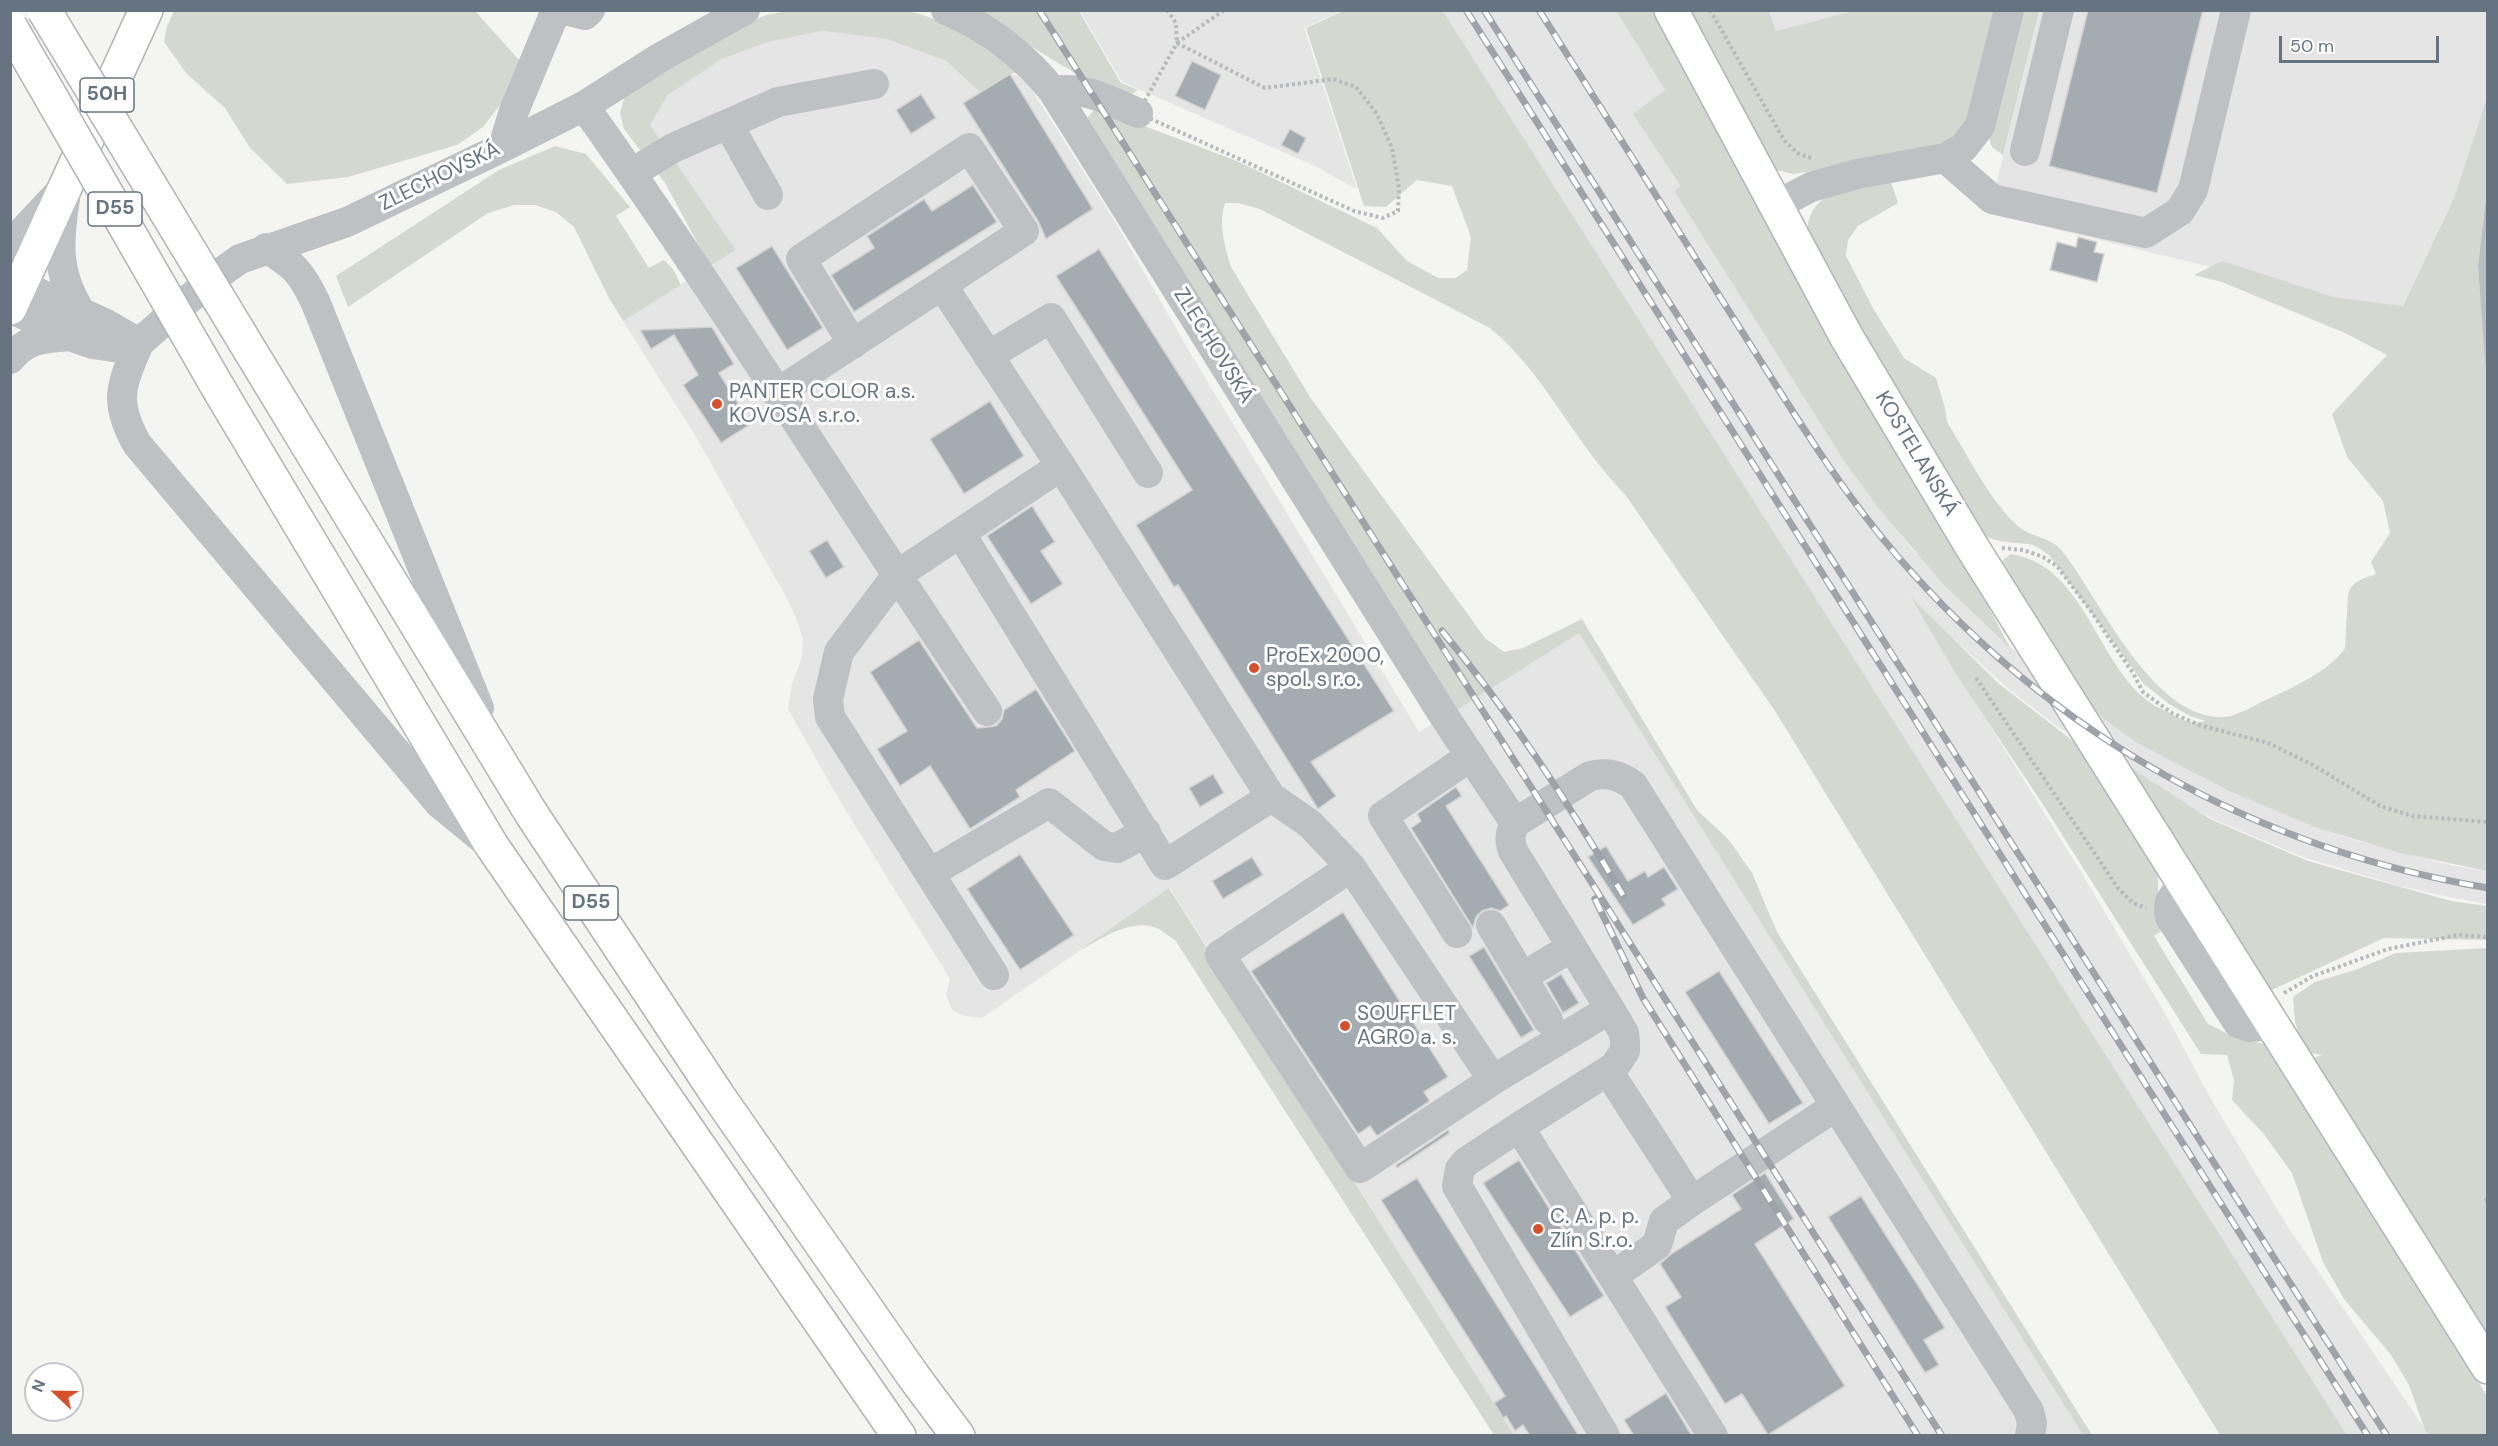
<!DOCTYPE html>
<meta charset="utf-8">
<style>
body{margin:0}
#map{position:relative;width:2498px;height:1446px;overflow:hidden;background:#f4f4f0;font-family:"DM Sans",sans-serif}
canvas{display:block}
.frame{position:absolute;inset:0;border:12px solid #657480;pointer-events:none}
.north{position:absolute;left:24px;top:1362px;width:60px;height:60px;box-sizing:border-box;background:#fff;border:2px solid #c1c7cc;border-radius:50%;rotate:292deg;font-size:16px;font-weight:700;line-height:24px;text-align:center;color:#657480}
.north::after{content:'';display:block;margin:auto;width:21px;height:27px;background:#d84f2c;clip-path:polygon(50% 0,100% 100%,50% 72%,0 100%)}
.scale{position:absolute;left:2279px;top:36px;width:160px;height:27px;box-sizing:border-box;border:3px solid #657480;border-top:0;padding-left:8px;font-size:18px;line-height:21px;white-space:nowrap;color:#657480;-webkit-text-stroke:4px #fff;paint-order:stroke}
</style>
<div id="map">
<canvas width="2498" height="1446"></canvas>
<div class="frame"></div>
<div class="north">N</div>
<div class="scale">50 m</div>
</div>
<script>
const c = document.querySelector('canvas').getContext('2d');
c.lineJoin = 'round';
function fill(path, color) { c.fillStyle = color; c.fill(path, 'evenodd'); }
function stroke(path, color, width, dash) { c.strokeStyle = color; c.lineWidth = width; c.lineCap = dash ? 'butt' : 'round'; c.setLineDash(dash || []); c.stroke(path); }
function drawText(font, color, halo, rows, align = 'center') {
  c.font = font + ' "DM Sans",sans-serif'; c.lineWidth = 6; c.setLineDash([]); c.textBaseline = 'middle'; c.strokeStyle = halo; c.fillStyle = color; for (const [text, x, y, turn = 0] of rows) {
    c.save(); c.translate(x, y); c.rotate((+turn || 0) * Math.PI / 180); c.textAlign = isNaN(turn) ? turn : align; if (halo) c.strokeText(text, 0, 0); c.fillText(text, 0, 0); c.restore();
  }
}
fill(new Path2D(`
 M1769,10L1853,11L1776,31Z
 M1080,11H1341L1304,28L1357,189L1313,165L1122,82Z
 M1443,11H1616L1665,90L1634,115L1680,187L1674,191L1844,461L1911,548L1969,609L2031,665L2137,743L2229,791L2314,827L2358,841L2450,865L2487,871V904L2444,896L2393,884L2303,857L2215,820L2171,797L2096,752L2057,726L2010,690L1946,632L1908,594L2081,872L2167,1017L2212,1101L2286,1224L2429,1435H2347Z
 M2039,11H2487V97L2454,198L2403,306L2334,297L1989,213Z
 M822,31L887,39L946,61L981,93L1015,74L1030,87L1114,220L1192,356L1419,732L1579,632L2083,1435H1514L1170,888L982,1018L965,1016L952,1010L946,995L950,979L840,801L788,709L792,684L802,657L803,640L797,620L786,597L695,435L623,321L736,250L650,125L668,95L722,59L768,42Z`), '#e4e5e4');
fill(new Path2D(`
 M902,10C950,19 980,43 1018,70L981,93L946,61L887,39L822,31L768,42L722,59L668,95L650,125L736,250L710,266L665,183L624,129L620,112L625,96L716,37L766,15L788,11Z
 M174,11H475L520,61L506,97L483,127L457,145L348,177L287,184L250,148L225,108L187,74L164,42L167,26Z
 M969,11H1079L1121,83L1138,90L1129,96C1070,79 1024,36 969,11Z
 M1343,11H1443L2347,1435H2220L1775,711L1624,493C1574,443 1545,373 1490,328L1260,209L1238,203H1225C1218,224 1225,246 1231,267L1310,397L1485,638L1504,652L1523,648L1582,619L1697,810L1729,840L1752,873L1777,932L2092,1435H2083L1579,633L1457,710L1087,118L1095,109L1102,110L1237,161L1377,228L1407,261L1438,278H1456L1467,270L1471,237L1452,186L1417,180L1386,207L1364,206L1306,28Z
 M1616,11H1657L1948,529L2010,648L1943,584L1880,510L1844,461L1674,191L1680,186L1633,114L1665,90Z
 M1684,11H1769L1776,31L1853,11H2000L1975,112L1957,137L1923,152L1794,174L1776,170L1765,160Z
 M2020,11H2039L2003,155L1992,147L1989,138Z
 M2487,97V190L2478,266L2488,385L2487,871L2401,853L2314,827L2229,791L2137,743L2093,711L2002,565L2003,560L2011,554C2085,566 2095,661 2148,701C2154,706 2162,709 2168,712C2182,720 2190,725 2206,721L2190,716L2169,704L2144,684L2049,555C2044,552 2039,547 2033,545C2013,541 1993,545 1977,530C1952,488 1803,254 1808,224C1815,187 1861,186 1891,182L1898,203L1858,226L1848,240L1846,256L1874,310L1904,358L1936,378L1945,408L1947,422C1967,454 1991,503 2019,527C2031,537 2053,538 2062,551C2100,599 2153,721 2224,717C2236,717 2259,703 2270,698C2293,688 2332,669 2345,648L2348,594C2353,580 2363,579 2376,574L2371,562L2390,533L2383,501L2347,457L2332,414L2387,355L2345,333L2222,282L2194,275L2222,261L2334,297L2403,306L2454,198Z
 M555,146L586,154L630,207L616,216L649,268L664,260L673,269L681,285L623,321L609,298L574,227L556,212L535,205H514L488,213L348,307L336,276L499,170Z
 M1910,596L1998,683L2073,741L2158,871V922L2166,928L2154,936L2208,1024L2232,1036L2272,1046L2487,1396V1435H2429L2425,1430L2409,1385L2391,1355L2344,1299L2323,1262L2292,1173L2263,1133L2232,1100L2234,1080L2227,1055L2201,1054L2042,803L1956,674Z
 M2133,769L2210,819L2308,861L2451,901L2487,906V940L2384,938L2265,993Z
 M1169,888L1514,1435H1494L1175,940C1168,936 1161,929 1154,927C1128,919 1100,940 1077,952Z
 M2487,948V1342L2311,1059L2322,1055L2305,1052L2295,1022L2293,997L2315,982L2358,969L2396,953Z`), '#d3d9d0');
fill(new Path2D(`
 M2487,190H2488L2487,385L2478,266Z`), '#b4c0c3');
const building = new Path2D(`
 M2088,10H2203L2157,193L2049,166Z
 M1192,61L1221,75L1205,110L1175,96Z
 M1010,74L1093,209L1046,239L1038,221L963,103Z
 M921,94L936,118L911,134L896,110Z
 M1290,129L1306,138L1298,154L1281,145Z
 M973,185L997,222L854,312L831,275L874,248L867,236L924,199L932,211Z
 M2078,237L2097,242L2094,252L2104,254L2097,282L2050,270L2057,242L2076,247Z
 M772,246L823,328L787,350L736,268Z
 M1099,249L1394,711L1311,762L1336,796L1318,809L1178,585L1174,587L1136,525L1192,490L1056,276Z
 M712,327L734,364L719,373L751,424L721,443L683,385L698,375L674,335L651,349L640,330Z
 M990,401L1024,456L964,494L930,439Z
 M1032,506L1055,542L1041,551L1063,584L1031,604L987,536Z
 M827,540L844,567L826,578L809,551Z
 M919,640L977,728L996,726L1002,719L1004,710L1036,689L1075,751L1016,790L1020,797L970,829L930,766L900,786L877,749L907,731L870,672Z
 M1213,774L1224,793L1200,807L1189,788Z
 M1456,787L1462,796L1446,806L1509,905L1500,911L1491,908L1482,911L1476,917L1473,928L1411,828L1421,821L1417,814Z
 M1606,846L1628,881L1645,871L1648,877L1664,867L1678,889L1662,899L1666,905L1633,925L1588,857Z
 M1020,854L1074,935L1020,970L967,889Z
 M1252,857L1263,875L1223,899L1212,881Z
 M1343,912L1448,1077L1424,1092L1430,1101L1377,1136L1370,1126L1358,1134L1251,971Z
 M1484,947L1534,1030L1521,1038L1469,956Z
 M1719,971L1803,1103L1769,1124L1685,992Z
 M1561,974L1579,1003L1563,1013L1546,983Z
 M1448,1130L1450,1133L1397,1168L1396,1165Z
 M1519,1160L1604,1296L1570,1317L1483,1183Z
 M1765,1173L1794,1219L1755,1244L1845,1386L1768,1435L1742,1394L1725,1404L1665,1307L1681,1297L1660,1264L1671,1254L1741,1209L1732,1195Z
 M1417,1178L1579,1436H1530L1523,1425L1515,1431L1506,1416L1503,1418L1494,1403L1505,1396L1381,1200Z
 M1861,1196L1945,1328L1924,1340L1939,1365L1925,1373L1828,1217Z
 M1666,1393L1692,1436H1634L1624,1420Z`);
fill(building, '#a4acb1');
stroke(building, '#d5d5d3', 1.5);
const major = new Path2D(`
 M1671,10L1846,336L1972,547L2488,1367
 M10,308L146,10`);
const highway = new Path2D(`
 M251,352L531,813L719,1097L914,1377L958,1436
 M220,391L492,846L899,1436`);
stroke(major, '#b1b5b8', 36);
stroke(highway, '#b0b4b7', 36);
stroke(new Path2D(`
 M1167,10L1176,23L1177,43L1224,10
 M1710,10L1784,140L1797,153L1814,159
 M1177,43L1265,88L1333,79L1356,87L1377,114L1392,148L1399,188L1398,211L1383,218L1354,211L1138,113Z
 M2002,548L2023,550L2043,557L2057,566L2088,607L2133,673L2143,692L2172,713L2199,725L2268,743L2313,765L2380,806L2412,816L2488,822
 M1976,678L2118,888L2133,903L2146,908
 M2284,993L2313,976L2388,949L2458,935L2488,937
 M2485,1201L2488,1199`), '#b7babc', 4, [3, 3]);
stroke(new Path2D(`
 M565,10L585,15L590,10
 M946,10C988,27 1025,57 1053,91L1444,716L1515,823
 M1053,91C1084,86 1110,101 1138,113
 M584,106C693,259 794,418 897,575L1061,466L942,285L777,393
 M728,124L768,195
 M503,147L514,111L556,10
 M2025,151L2059,10
 M1945,158L1992,199L2146,233L2180,211L2193,190L2236,10
 M632,173L673,148L778,102L874,84
 M65,199C58,242 56,273 80,311
 M1775,206L1811,187L1857,174L1945,158L1963,148L1980,126L2009,10
 M10,245L56,196
 M266,248C293,264 301,272 315,301L479,708
 M10,280L106,324L139,343
 M10,308L64,334L93,344L120,348L139,343L213,278L240,259L347,222L503,147L584,106L661,57L745,10
 M139,343C121,386 113,401 137,444L440,804L485,841
 M853,344L801,259L969,148L1024,231L942,285
 M988,356L1051,318L1148,473
 M10,359C28,337 43,339 69,336
 M961,534L1165,865L1271,797L1061,466
 M987,711L897,575L839,652L828,699L830,717L994,975
 M1271,797L1310,824L1351,867L1493,1080L1610,1009L1513,851C1509,840 1510,833 1515,823L1590,776C1607,772 1619,775 1633,785L2029,1411L2032,1423L2030,1436
 M1351,867L1220,955L1360,1168L1493,1080
 M930,873L1049,803L1104,846L1117,848L1146,832
 M2184,885C2172,896 2167,901 2170,917L2238,1023L2249,1027L2272,1025
 M1491,925L1522,977L1572,947
 M1457,933L1383,816L1471,756
 M1522,977L1548,1020
 M1608,1071L1692,1201L1836,1106
 M1519,1127L1614,1067L1625,1051V1042L1624,1033L1610,1009
 M1613,1276L1657,1245L1664,1221L1692,1201
 M1605,1436L1457,1186L1460,1169L1466,1162L1519,1127L1713,1436`), '#bdc1c4', 30);
stroke(major, '#fff', 33);
stroke(highway, '#fff', 33);
const rail = new Path2D(`
 M1039,10L1942,1436
 M1466,10L2368,1436
 M1484,10L2387,1436
 M1539,10C1604,113 1669,216 1734,319C1786,400 1835,484 1899,558C2053,735 2256,849 2488,888
 M1442,631C1512,715 1567,802 1623,895
 M1595,899L1643,998L1918,1436`);
stroke(rail, '#9da3a8', 7);
stroke(rail, '#fff', 4.5, [14]);
const highwayBridge = new Path2D(`
 M44,10L251,352
 M10,26L220,391`);
stroke(highwayBridge, '#b0b4b7', 36, []);
stroke(highwayBridge, '#fff', 33);
for (const [x, y, r, color] of [
 [717,404,6,"#d84f2c"],
 [1254,668,6,"#d84f2c"],
 [1345,1026,6,"#d84f2c"],
 [1538,1229,6,"#d84f2c"]
]) { const dot = new Path2D(); dot.arc(x, y, r, 0, 2 * Math.PI); c.fillStyle = color; c.fill(dot); stroke(dot, '#fff', 2); }
for (const [x, y, w] of [
 [107,95,54],
 [115,209,54],
 [591,903,54]
]) { const box = new Path2D(); box.roundRect(x - w / 2, y - 17, w, 34, 4.5); c.fillStyle = '#fff'; c.fill(box); stroke(box, '#657480', 1.5); }
drawText('bold 20px', '#657480', null, [
 ["50H",107,95],
 ["D55",115,209],
 ["D55",591,903]
]);
drawText('21px', '#657480', '#fff', [
 ["ZLECHOVSKÁ",440,177,-26],
 ["ZLECHOVSKÁ",1213,346,58],
 ["KOSTELANSKÁ",1916,454,59]
]);
drawText('21px', '#657480', '#fff', [
 ["PANTER COLOR a.s.",729,392],
 ["KOVOSA s.r.o.",729,416],
 ["ProEx 2000,",1266,656],
 ["spol. s r.o.",1266,680],
 ["SOUFFLET",1357,1014],
 ["AGRO a. s.",1357,1038],
 ["C. A. p. p.",1550,1217],
 ["Zlín S.r.o.",1550,1241]
], 'left');
</script>
